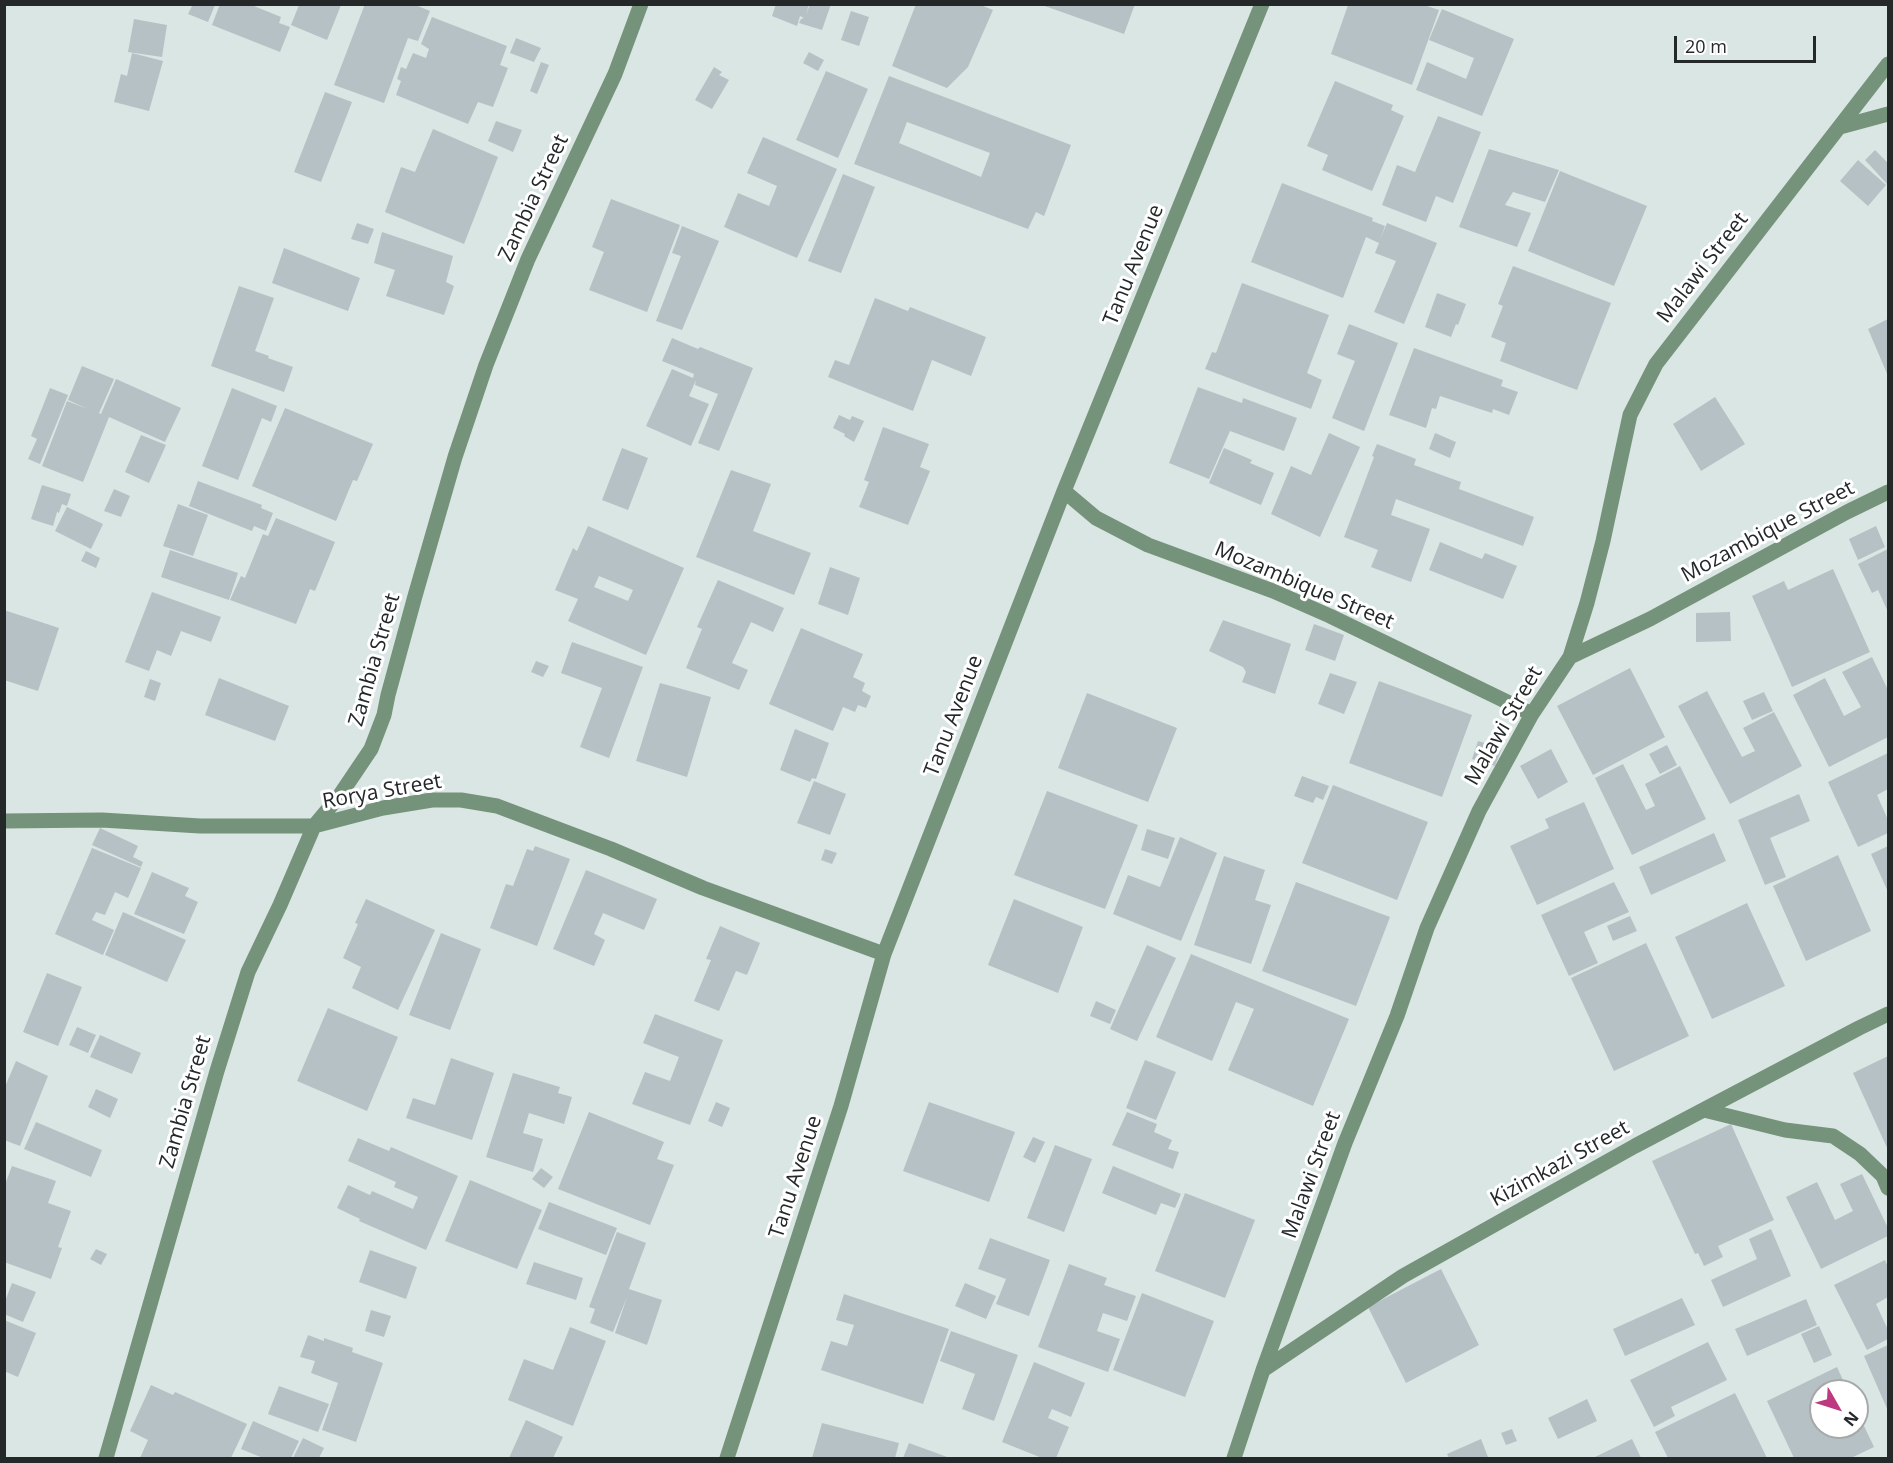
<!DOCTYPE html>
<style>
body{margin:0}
#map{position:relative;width:1893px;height:1463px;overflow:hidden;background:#d9e6e3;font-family:"Open Sans",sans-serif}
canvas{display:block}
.frame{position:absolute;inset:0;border:6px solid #242828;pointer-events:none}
.north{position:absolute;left:1809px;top:1379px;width:60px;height:60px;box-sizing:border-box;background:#fff;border:2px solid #a7a9a9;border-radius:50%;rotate:129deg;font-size:16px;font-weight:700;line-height:24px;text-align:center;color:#242828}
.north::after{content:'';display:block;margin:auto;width:21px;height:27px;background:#bd3a80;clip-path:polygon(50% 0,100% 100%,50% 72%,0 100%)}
.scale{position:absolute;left:1674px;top:36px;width:142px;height:27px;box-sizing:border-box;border:3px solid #242828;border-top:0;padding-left:8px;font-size:18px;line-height:21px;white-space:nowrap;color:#242828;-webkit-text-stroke:4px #fff;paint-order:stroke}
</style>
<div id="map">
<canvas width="1893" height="1463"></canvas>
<div class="frame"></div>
<div class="north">N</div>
<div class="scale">20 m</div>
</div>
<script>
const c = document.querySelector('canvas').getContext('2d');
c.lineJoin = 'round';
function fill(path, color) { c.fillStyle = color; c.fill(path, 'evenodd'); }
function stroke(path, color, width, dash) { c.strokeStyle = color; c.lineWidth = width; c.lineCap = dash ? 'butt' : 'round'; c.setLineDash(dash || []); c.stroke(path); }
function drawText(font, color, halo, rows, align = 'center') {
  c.font = font + ' "Open Sans",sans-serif'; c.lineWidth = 6; c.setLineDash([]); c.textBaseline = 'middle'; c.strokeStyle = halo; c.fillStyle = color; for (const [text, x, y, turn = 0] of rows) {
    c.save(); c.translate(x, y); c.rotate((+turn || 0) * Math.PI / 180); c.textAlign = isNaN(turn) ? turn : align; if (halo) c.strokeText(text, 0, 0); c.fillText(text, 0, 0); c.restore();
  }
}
fill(new Path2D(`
 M193,4L215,5L208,22L188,14Z
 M220,4H249L281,17L279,23L290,27L280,52L212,25Z
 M365,4H413L430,11L418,41L408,38L384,103L334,85Z
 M776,4H809L806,15L810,4H831L822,30L799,23L801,19L804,18L800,16L797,26L772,16Z
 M916,4H978L993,10L968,67L947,88L892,66Z
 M1039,4H1135L1124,34Z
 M299,5H341L327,40L291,25Z
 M1348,5H1424L1439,10L1412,85L1331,54Z
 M1442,9L1514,39L1482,116L1416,90L1427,62L1466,79L1474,58L1429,40Z
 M851,11L869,17L859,46L841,40Z
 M432,17L507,46L500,65L508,68L493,107L478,102L468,124L396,95L401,81L397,79L401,67L406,69L413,53L426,58L429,49L421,44Z
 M134,19L167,25L162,57L128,52Z
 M516,38L541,48L534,62L510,53Z
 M809,52L824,60L818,71L803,63Z
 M132,53L163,61L149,111L114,102L121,74L127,76Z
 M541,62L549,65L537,94L530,91Z
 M714,67L722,72L719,75L729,80L712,109L695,100Z
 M826,71L868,89L838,158L796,140Z
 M889,76L1071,145L1044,216L1036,212L1028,229L854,164ZM907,122L990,153L981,177L899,143Z
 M1335,81L1393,105L1391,110L1404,116L1372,191L1322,170L1328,155L1307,146Z
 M325,92L352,102L321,182L294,172Z
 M1438,116L1481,132L1453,203L1436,196L1426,222L1382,205L1397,165L1415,172Z
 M496,121L522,130L513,152L488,141Z
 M433,129L498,157L464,244L385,212L401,167L415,172Z
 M763,137L837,169L797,258L724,227L738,193L769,206L777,186L747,173Z
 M1489,149L1559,170L1545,202L1513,192L1505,205L1531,213L1517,247L1459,227Z
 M1875,150L1888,163V185L1865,160Z
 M1858,160L1886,185L1868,206L1840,181Z
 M1560,171L1647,206L1614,286L1528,251Z
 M843,174L875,187L841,273L808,261Z
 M1282,183L1373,218L1372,221L1385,226L1380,240L1387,223L1437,243L1404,324L1374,312L1396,261L1375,253L1379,243L1366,237L1343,298L1251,262Z
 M611,199L680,225L647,312L589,290L604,252L592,247Z
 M357,223L374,229L368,244L351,239Z
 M682,226L719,241L682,330L656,321L681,256L672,253Z
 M382,232L453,256L446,282L454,286L444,315L386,296L395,270L374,263Z
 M284,248L360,278L348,311L272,283Z
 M1513,266L1611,303L1577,390L1500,361L1506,343L1491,337L1503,306L1498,304Z
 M1242,283L1329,315L1307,373L1322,380L1311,409L1205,369L1212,352L1216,353Z
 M239,286L274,298L255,351L269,356L268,358L293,367L284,392L211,366Z
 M1437,293L1466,304L1458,325L1456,324L1451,337L1425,327Z
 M875,298L908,311L910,307L986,337L971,376L932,360L913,411L828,377L835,360L849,365Z
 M1888,319V376L1868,329Z
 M1349,324L1398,343L1364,431L1332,418L1355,361L1337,354Z
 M672,338L698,349L700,347L753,368L719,451L698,443L718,394L695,385L696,380L689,396L709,404L691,446L646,426L672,369L693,378L694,374L662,361Z
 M1414,348L1503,380L1501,386L1518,392L1509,415L1493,409L1492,413L1440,396L1436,409L1432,408L1426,428L1389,415Z
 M82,366L114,379L99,413L101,414L116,379L181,408L165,442L109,417L83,482L42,466L67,401L88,409L68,400Z
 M1198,387L1242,403L1243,398L1297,418L1284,451L1230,431L1209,479L1169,463Z
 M50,388L68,395L40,464L28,459L37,439L31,436Z
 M232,388L277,406L271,422L262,418L238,480L202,466Z
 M1715,397L1745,444L1701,471L1673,424Z
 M285,408L373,444L357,481L353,480L336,521L252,486Z
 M839,415L850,420L852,416L864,421L854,442L844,436L845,434L833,428Z
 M883,427L929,444L920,467L930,471L908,525L859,507L869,482L864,480Z
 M1329,433L1360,447L1320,537L1271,514L1291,466L1311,475Z
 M1435,433L1456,442L1450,458L1429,449Z
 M141,435L166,445L149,483L125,472Z
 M1377,444L1416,459L1414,465L1461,482L1459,489L1534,517L1523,546L1396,499L1391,515L1430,529L1411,582L1371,567L1378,550L1344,537L1374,457L1372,456Z
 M622,448L648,458L628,510L602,500Z
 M1224,448L1252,460L1250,463L1274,473L1261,505L1209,483Z
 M731,470L771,484L753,531L811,553L794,595L696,557Z
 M198,481L262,505L261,508L273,513L266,531L254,526L252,531L189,506Z
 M42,485L71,494L67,506L62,504L59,513L57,512L53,526L31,519Z
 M114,489L130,496L121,517L104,511Z
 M178,504L208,515L193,556L163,546Z
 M67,507L103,524L91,549L55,531Z
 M276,518L335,542L315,591L310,589L296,624L230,600L241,576L245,578L263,534L268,536Z
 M588,526L684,568L646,655L568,621L578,599L555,590L573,548L577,551ZM599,576L633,590L628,601L594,587Z
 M1876,526L1885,547L1858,560L1849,539Z
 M1440,542L1482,559L1485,553L1517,566L1503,599L1429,570Z
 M1888,549V612L1878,590L1872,593L1858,564Z
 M170,550L238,573L229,600L161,577Z
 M86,551L100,558L96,568L81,561Z
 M830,567L860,578L848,615L818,604Z
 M1833,569L1870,652L1792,687L1752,596L1784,581L1788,590Z
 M718,580L784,608L773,632L751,622L732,663L748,670L739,690L686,668L702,629L697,627Z
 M152,592L221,617L211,642L181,631L171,656L157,650L149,671L125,662Z
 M4,610L59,628L38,691L4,680Z
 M1730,612L1731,641L1696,642V613Z
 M1223,620L1291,644L1275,694L1242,682L1246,672L1243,667L1209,651Z
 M1314,624L1344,635L1335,661L1305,650Z
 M801,628L863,654L853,677L865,683L862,691L871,696L866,708L858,705L855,712L843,707L833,731L769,704Z
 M572,642L643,667L609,758L580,747L602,688L561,673Z
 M1872,657L1888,690V737L1829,767L1793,695L1825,678L1844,716L1861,707L1842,672Z
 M536,661L549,666L543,677L531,672Z
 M1630,668L1665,737L1593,775L1557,706Z
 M1330,673L1357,682L1344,714L1318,704Z
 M219,678L289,706L275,741L205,715Z
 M150,679L161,683L155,701L144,697Z
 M1379,681L1472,715L1442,797L1349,763Z
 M660,683L711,697L687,777L636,761Z
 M1707,691L1742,757L1755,751L1743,728L1774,712L1802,766L1730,804L1678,706Z
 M1764,692L1773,711L1752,720L1743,701Z
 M1087,693L1177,728L1148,802L1058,768Z
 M795,729L829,743L816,779L812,778L810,782L780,770Z
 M1478,741L1502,748L1495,766L1472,759Z
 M1667,745L1677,765L1660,774L1649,754Z
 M1551,749L1568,782L1538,799L1520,766Z
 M1888,753V789L1877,795L1888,820V833L1858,847L1828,782Z
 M1623,764L1646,810L1655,806L1645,784L1680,766L1706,819L1632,855L1595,778Z
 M1302,776L1329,786L1323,800L1316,797L1313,803L1294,796Z
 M814,781L846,794L830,835L797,823Z
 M1333,785L1428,822L1397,900L1302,863Z
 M1047,791L1138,825L1105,909L1014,875Z
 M1799,794L1810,821L1770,838L1786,877L1765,885L1738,820Z
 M1584,802L1614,869L1537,905L1510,846L1549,828L1545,819Z
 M100,828L138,846L133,857L143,862L141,867L92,845Z
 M1147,829L1175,838L1168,859L1141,850Z
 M1714,833L1726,861L1651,895L1639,867Z
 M1180,837L1217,853L1181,941L1113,914L1128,875L1160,887Z
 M535,846L570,859L537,946L490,928L506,884L513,886L527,849L533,851Z
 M1888,846V892L1871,854Z
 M92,848L141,868L128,898L115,892L105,915L96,912L92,920L114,930L103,955L55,934Z
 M825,849L837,853L832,864L821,860Z
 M1838,855L1871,931L1806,961L1773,886Z
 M1224,856L1265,870L1255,900L1271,905L1251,964L1194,945Z
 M586,870L657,899L644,930L603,913L594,934L605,940L594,966L553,949Z
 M152,872L189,888L185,896L198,902L184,934L134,914Z
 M1296,882L1390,917L1356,1006L1262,971Z
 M1614,882L1629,912L1584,932L1598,963L1569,976L1541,915Z
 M366,899L435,930L398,1010L352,988L361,967L343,958L358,924L355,923Z
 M1014,899L1083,927L1058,993L988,965Z
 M1747,903L1785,986L1712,1019L1675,937Z
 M123,912L186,940L167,982L105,955Z
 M1630,916L1637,931L1613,941L1607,926Z
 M720,926L760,943L747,975L736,971L719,1011L694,1001L711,960L706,959Z
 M441,933L481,949L450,1030L409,1015Z
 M1646,943L1689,1036L1614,1071L1571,978Z
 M1147,945L1176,958L1137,1041L1110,1029Z
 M1191,954L1349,1019L1313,1106L1228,1070L1254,1009L1236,1002L1212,1061L1156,1037Z
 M47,973L82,987L58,1046L23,1032Z
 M1096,1001L1116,1010L1110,1024L1090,1016Z
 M328,1008L398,1037L367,1111L297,1081Z
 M655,1014L723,1040L690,1125L632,1104L645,1072L670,1081L679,1057L643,1043Z
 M77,1027L96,1035L88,1053L69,1045Z
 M100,1035L141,1053L132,1074L90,1057Z
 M1888,1056V1150L1853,1073Z
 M451,1058L494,1073L472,1140L406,1118L413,1098L435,1105Z
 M1145,1060L1176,1072L1156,1120L1126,1108Z
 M16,1061L48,1076L20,1146L4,1140V1089Z
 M513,1073L560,1087L558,1093L572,1097L564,1124L529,1113L523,1133L543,1139L533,1172L486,1157Z
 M96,1089L118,1099L110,1118L88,1107Z
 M716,1102L730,1108L722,1127L708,1121Z
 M929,1102L1015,1132L989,1202L903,1171Z
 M589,1112L664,1142L657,1159L674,1165L650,1225L558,1189Z
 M1127,1112L1157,1124L1154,1132L1172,1140L1168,1149L1179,1152L1173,1169L1112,1145Z
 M36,1122L102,1150L91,1177L24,1149Z
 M1731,1124L1774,1220L1718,1246L1723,1257L1704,1266L1698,1253L1695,1254L1652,1161Z
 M1033,1137L1045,1142L1035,1163L1023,1157Z
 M358,1138L389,1151L391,1147L458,1176L426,1250L359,1221L360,1219L337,1208L348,1185L370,1195L372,1191L413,1209L418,1197L394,1187L396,1182L348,1161Z
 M1055,1145L1092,1159L1064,1232L1027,1218Z
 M12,1166L56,1181L48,1203L71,1211L58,1247L62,1248L51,1279L4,1262V1187Z
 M1113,1166L1181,1194L1175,1208L1161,1203L1156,1215L1102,1193Z
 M541,1168L553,1177L544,1188L532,1179Z
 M1862,1174L1888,1228V1236L1821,1269L1786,1197L1817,1182L1835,1220L1853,1211L1840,1184Z
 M470,1180L542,1210L517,1269L445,1241Z
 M1185,1193L1255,1220L1225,1298L1155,1271Z
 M549,1202L617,1228L606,1255L538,1229Z
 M1771,1229L1791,1276L1723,1307L1711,1280L1757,1259L1749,1239Z
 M617,1232L646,1243L629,1289L662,1300L647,1345L615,1333L627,1297L613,1332L590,1323L595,1309L589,1307Z
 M990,1238L1050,1260L1029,1316L996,1304L1006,1279L978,1269Z
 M96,1249L107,1254L101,1265L90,1259Z
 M370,1250L417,1267L406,1299L359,1282Z
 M1885,1260L1888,1267V1297L1876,1304L1888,1330V1339L1867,1350L1834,1285Z
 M534,1262L583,1278L576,1300L526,1284Z
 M1069,1264L1107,1278L1104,1285L1136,1296L1127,1321L1103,1313L1097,1331L1120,1339L1108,1372L1038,1347Z
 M1441,1269L1479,1345L1406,1383L1368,1307Z
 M12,1283L36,1292L23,1322L4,1314V1304Z
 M965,1283L996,1296L986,1319L955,1306Z
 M1142,1293L1214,1321L1185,1397L1113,1370Z
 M844,1294L949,1329L923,1404L821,1370L831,1341L847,1346L854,1325L836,1320Z
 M1682,1298L1695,1325L1625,1356L1613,1329Z
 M1806,1299L1817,1325L1747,1356L1735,1329Z
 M371,1310L391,1316L384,1337L365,1331Z
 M4,1320L36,1333L18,1377L4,1371Z
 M1819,1326L1832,1355L1814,1363L1801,1334Z
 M570,1327L606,1341L573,1426L508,1400L524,1359L553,1370Z
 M951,1331L1018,1355L994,1421L962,1409L975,1374L940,1361Z
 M308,1335L324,1341V1338L353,1348L352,1352L383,1363L356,1442L322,1430L338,1383L311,1373L315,1361L300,1357Z
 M1708,1342L1727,1380L1671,1407L1675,1416L1654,1427L1630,1380Z
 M1888,1345V1411L1864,1356Z
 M1034,1362L1085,1383L1071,1417L1052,1409L1048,1418L1069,1427L1056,1458H1042L1002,1442Z
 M1837,1367L1848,1391H1821V1427H1857V1411L1874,1447L1851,1458H1794L1767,1401Z
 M151,1385L173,1395L175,1392L247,1424L231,1458H140L148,1440L130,1431Z
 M279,1386L329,1404L318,1432L268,1414Z
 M1735,1393L1767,1458H1668L1655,1432Z
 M1587,1399L1597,1421L1558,1439L1548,1418Z
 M526,1420L563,1437L553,1458H509Z
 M253,1421L299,1441L291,1458H263L241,1449Z
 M822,1423L899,1443L895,1458H812Z
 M1512,1429L1517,1441L1506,1445L1501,1433Z
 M303,1438L324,1448L319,1458H293Z
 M1481,1439L1488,1457L1484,1458H1449L1447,1454Z
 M1632,1439L1641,1458H1593Z
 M909,1443L950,1458H903Z`), '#b6c1c5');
stroke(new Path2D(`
 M1840,127L1888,114
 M1064,491L1096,518L1148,545L1273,591L1330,616L1532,714
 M1570,657L1650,619L1847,512L1888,492
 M4,821L102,820L200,826H314L383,808L432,800H461L497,806L611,849L703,888L884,954
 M1704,1110L1785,1130L1833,1136L1860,1154L1883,1176L1888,1188
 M1263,1370L1403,1276L1635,1146L1859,1028L1888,1014
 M106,1458L217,1071L248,972L280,905L314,826L340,795L371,749L384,715L388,695L415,596L455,457L486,365L528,259L615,74L641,4
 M727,1458L841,1106L884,954L1064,491L1262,4
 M1234,1458L1263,1370L1345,1143L1397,1016L1427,928L1479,811L1532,714L1570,657L1587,603L1603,541L1630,415L1656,364L1888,64`), '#75927a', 15);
drawText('21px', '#242828', '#fff', [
 ["Zambia Street",534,198,-65],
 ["Tanu Avenue",1134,265,-68],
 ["Malawi Street",1703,268,-52],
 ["Mozambique Street",1768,532,-28],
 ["Mozambique Street",1304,586,23],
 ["Zambia Street",375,660,-74],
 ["Tanu Avenue",954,716,-69],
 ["Malawi Street",1504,726,-60],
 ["Rorya Street",382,792,-10],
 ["Zambia Street",186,1102,-74],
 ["Kizimkazi Street",1560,1164,-29],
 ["Malawi Street",1312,1175,-70],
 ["Tanu Avenue",796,1177,-72]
]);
</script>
